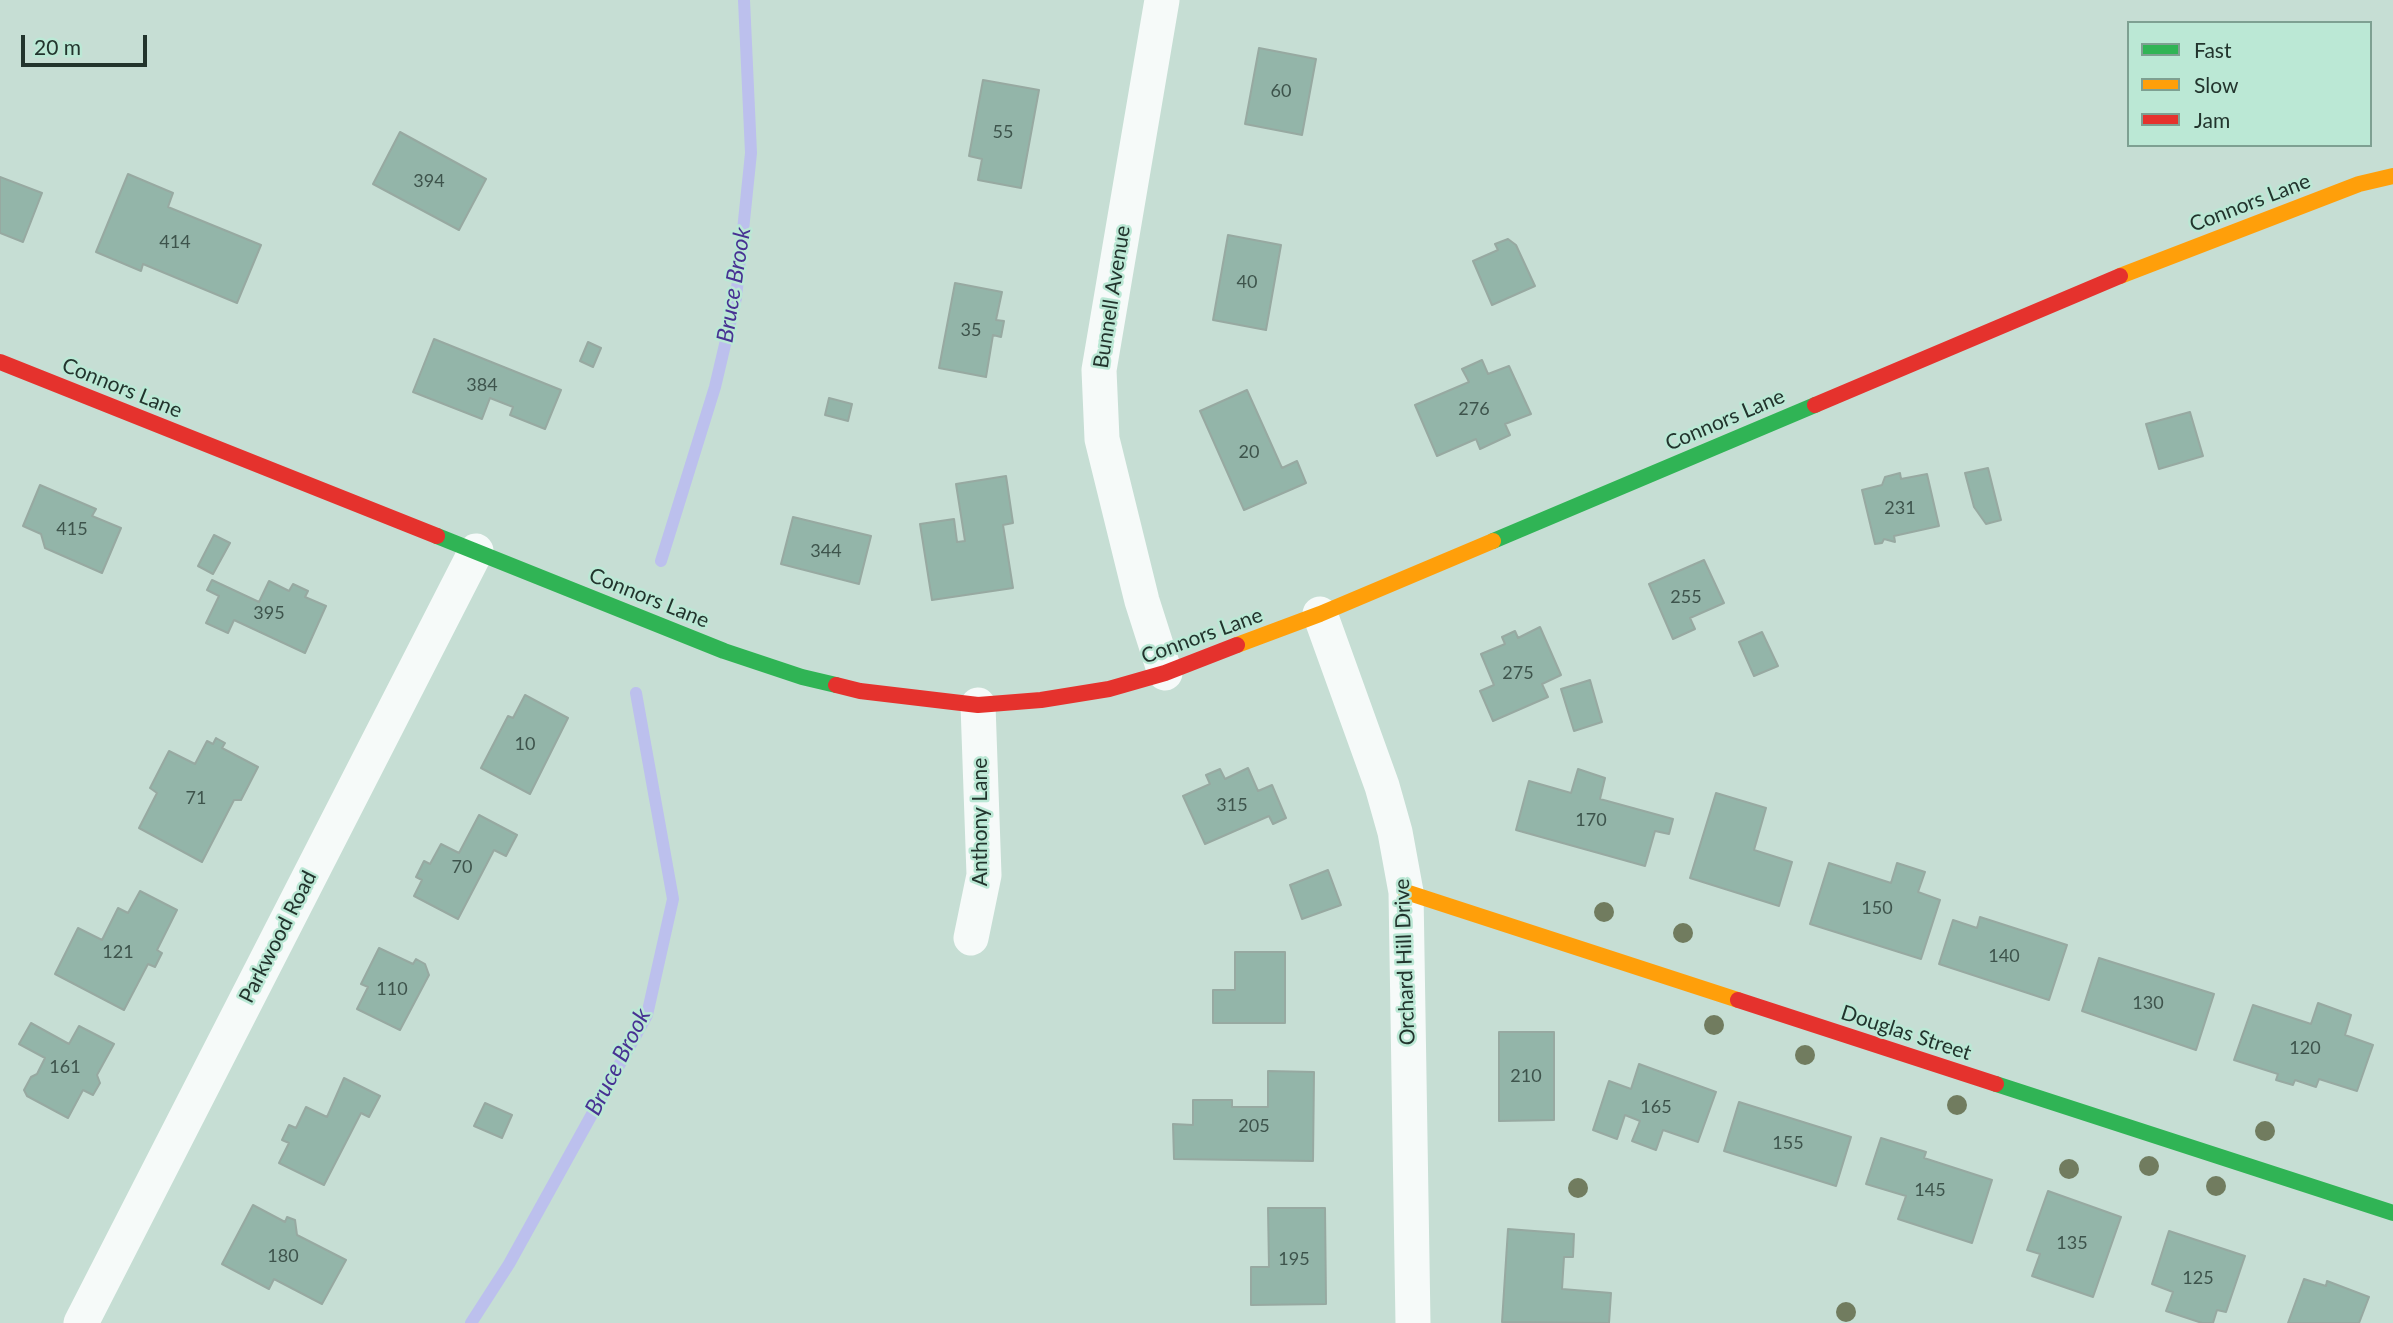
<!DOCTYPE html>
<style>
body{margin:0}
#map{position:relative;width:2393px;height:1323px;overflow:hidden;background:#c6ded4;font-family:Lato,sans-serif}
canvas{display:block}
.legend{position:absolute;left:2127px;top:21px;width:245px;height:126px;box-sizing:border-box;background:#bbe8d5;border:2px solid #7ea092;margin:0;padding:9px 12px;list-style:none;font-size:21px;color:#22342d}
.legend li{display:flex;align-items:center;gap:14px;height:35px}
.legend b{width:35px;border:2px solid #7ea092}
.scale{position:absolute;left:21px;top:35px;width:126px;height:32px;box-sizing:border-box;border:4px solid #22342d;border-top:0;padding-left:9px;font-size:21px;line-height:24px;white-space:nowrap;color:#22342d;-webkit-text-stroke:5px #bbe8d5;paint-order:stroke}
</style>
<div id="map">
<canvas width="2393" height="1323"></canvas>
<ul class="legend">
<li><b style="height:9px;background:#30b455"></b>Fast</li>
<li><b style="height:9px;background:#ff9f0a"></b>Slow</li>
<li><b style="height:9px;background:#e5322d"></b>Jam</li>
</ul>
<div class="scale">20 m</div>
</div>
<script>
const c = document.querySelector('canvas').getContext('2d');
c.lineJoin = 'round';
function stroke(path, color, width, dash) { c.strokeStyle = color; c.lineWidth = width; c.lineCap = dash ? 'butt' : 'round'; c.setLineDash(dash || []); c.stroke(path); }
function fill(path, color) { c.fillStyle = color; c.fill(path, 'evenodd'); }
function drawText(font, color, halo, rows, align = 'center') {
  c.font = font + ' Lato,sans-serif'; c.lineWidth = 5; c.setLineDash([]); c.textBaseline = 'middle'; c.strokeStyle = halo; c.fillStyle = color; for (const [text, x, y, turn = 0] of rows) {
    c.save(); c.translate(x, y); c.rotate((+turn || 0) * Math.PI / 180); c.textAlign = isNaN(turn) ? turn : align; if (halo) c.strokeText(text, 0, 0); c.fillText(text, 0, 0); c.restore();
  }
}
stroke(new Path2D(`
 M661,561L715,387L736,298L751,153L744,0
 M471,1323L509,1264L647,1015L673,899L636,693`), '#bcc0ed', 12);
const building = new Path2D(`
 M1259,48L1316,59L1302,135L1245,124Z
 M983,80L1039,90L1021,188L978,180L982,159L969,156Z
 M400,132L486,179L459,230L373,184Z
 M128,174L173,193L168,207L261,245L237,303L143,264L141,271L96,252Z
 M0,177L42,193L23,242L0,233Z
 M1228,235L1281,245L1266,330L1213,320Z
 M1508,239L1516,245L1535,286L1492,305L1473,261L1498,250L1495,244Z
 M955,283L1002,292L996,320L1004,321L1001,337L993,335L986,377L939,368Z
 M434,339L561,390L545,429L510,415L513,407L490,398L482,419L413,392Z
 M588,342L601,348L593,367L580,361Z
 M1482,360L1488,374L1509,366L1531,414L1505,424L1510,435L1480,449L1476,439L1437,456L1415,405L1469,382L1462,369Z
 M1247,390L1282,468L1297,461L1306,483L1244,510L1200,411Z
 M829,398L852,404L848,421L825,415Z
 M2190,412L2203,456L2159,469L2146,424Z
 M1988,468L2001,520L1986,524L1974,507L1965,473Z
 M1900,473L1901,479L1927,474L1939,526L1894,536L1895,542L1884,539L1882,543L1875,544L1862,490L1882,485L1885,477Z
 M1006,476L1013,523L1003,525L1013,588L932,600L920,524L954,519L957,542L965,541L956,484Z
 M40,485L96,509L92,516L121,528L102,573L45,548L41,534L23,526Z
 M793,517L871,536L859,584L781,564Z
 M214,535L230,543L213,574L198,566Z
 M1704,560L1724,603L1690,618L1695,629L1673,639L1649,584Z
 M212,580L259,602L269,581L289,591L293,584L308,591L305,597L326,606L305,653L234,620L228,633L206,623L219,596L207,590Z
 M1540,627L1561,675L1542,684L1548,697L1493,721L1480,691L1494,685L1481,654L1505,644L1502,637L1515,631L1518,638Z
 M1762,632L1778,666L1754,676L1739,642Z
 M1590,680L1602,722L1574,731L1561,689Z
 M525,695L568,718L530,794L481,768L508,716L513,718Z
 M216,738L225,743L222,748L258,767L241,800H234L202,862L139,828L157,793L150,788L169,751L195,764L207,741L213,744Z
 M1248,768L1258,791L1272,785L1286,818L1273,824L1269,816L1205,844L1183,796L1210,784L1206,775L1220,769L1225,779Z
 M1578,769L1605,778L1600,799L1673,819L1669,834L1655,831L1645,866L1516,830L1529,781L1571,793Z
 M1716,793L1766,808L1754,850L1792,862L1779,906L1690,878Z
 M479,815L517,835L506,856L494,850L458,919L414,896L422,880L416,877L424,861L430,864L441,844L459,853Z
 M1829,863L1891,883L1897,863L1925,872L1918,892L1940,900L1921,959L1810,924Z
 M1328,870L1341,905L1302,919L1290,885Z
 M140,891L177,910L157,950L162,953L155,967L148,964L124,1010L55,974L78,928L102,940L118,908L128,913Z
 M1980,917L2067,945L2049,1000L1939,964L1953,920L1977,928Z
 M379,948L413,964L416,959L425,964L429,975L400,1030L357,1009L368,987L361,984Z
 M1235,952H1285V1023H1213V990H1235Z
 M2099,958L2214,994L2196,1050L2082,1011Z
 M2318,1003L2351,1015L2345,1035L2373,1045L2357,1091L2319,1079L2316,1087L2295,1080L2293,1085L2276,1080L2278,1074L2234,1060L2253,1005L2311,1024Z
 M31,1023L69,1044L79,1026L114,1044L97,1075L100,1083L93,1095L83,1090L68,1118L27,1096L24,1090L31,1077L37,1074L45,1058L19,1044Z
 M1499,1032H1554V1120L1499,1121Z
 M1639,1064L1716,1092L1698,1142L1663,1130L1656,1150L1632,1141L1640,1121L1625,1115L1617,1139L1593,1130L1609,1081L1631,1089Z
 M1268,1071L1314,1072L1313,1161L1174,1159L1173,1124L1193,1125V1100H1232V1107H1268Z
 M344,1078L380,1096L369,1117L361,1113L324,1185L279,1163L289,1143L282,1140L289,1125L296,1128L306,1107L327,1117Z
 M1739,1102L1851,1137L1836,1186L1724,1151Z
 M485,1103L512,1115L502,1138L474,1126Z
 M1881,1138L1926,1152L1924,1158L1992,1180L1972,1243L1898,1219L1906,1196L1866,1184Z
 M2048,1191L2121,1217L2093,1297L2032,1276L2040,1254L2027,1250Z
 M253,1205L285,1222L287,1217L295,1220L297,1235L346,1260L322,1304L274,1279L269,1289L222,1264Z
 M1268,1208H1325L1326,1304L1251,1305V1267H1269Z
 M1508,1229L1574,1234L1573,1257H1564L1562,1289L1611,1293L1609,1323L1502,1322Z
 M2169,1231L2245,1256L2226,1312L2217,1310L2213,1323H2202L2166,1311L2173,1292L2152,1284Z
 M2304,1279L2326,1286L2327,1281L2369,1297L2359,1323H2288Z`);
fill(building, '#93b5a9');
stroke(building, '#97a9a1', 2);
stroke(new Path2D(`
 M1162,0L1099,370L1102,439L1142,601L1165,673
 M1320,614L1382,786L1395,832L1406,892L1413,1323
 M971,938L984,875L978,705
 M81,1323L476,551`), '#f6faf9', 35);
stroke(new Path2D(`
 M437,536L724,651L802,677L836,685
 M1493,541L1815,405
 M1996,1084L2393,1213`), '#30b455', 16);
stroke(new Path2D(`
 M2120,276L2359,184L2393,176
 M1237,645L1320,614L1493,541
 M1406,892L1738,1000`), '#ff9f0a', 16);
stroke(new Path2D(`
 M0,362L437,536
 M1815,405L2120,276
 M836,685L860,691L978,705L1041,700L1109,689L1165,673L1237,645
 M1738,1000L1996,1084`), '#e5322d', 16);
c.fillStyle = '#717c5f';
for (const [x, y] of [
 [1604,912],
 [1683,933],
 [1714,1025],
 [1805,1055],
 [1957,1105],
 [2265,1131],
 [2149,1166],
 [2069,1169],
 [2216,1186],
 [1578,1188],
 [1846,1312]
]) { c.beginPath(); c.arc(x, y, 10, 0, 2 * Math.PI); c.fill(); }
drawText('18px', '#3e544c', null, [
 ["60",1281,91],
 ["55",1003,132],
 ["394",429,181],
 ["414",175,242],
 ["40",1247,282],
 ["35",971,330],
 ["384",482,385],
 ["276",1474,409],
 ["20",1249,452],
 ["231",1900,508],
 ["415",72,529],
 ["344",826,551],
 ["255",1686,597],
 ["395",269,613],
 ["275",1518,673],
 ["10",525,744],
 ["71",196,798],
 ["315",1232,805],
 ["170",1591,820],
 ["70",462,867],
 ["150",1877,908],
 ["121",118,952],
 ["140",2004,956],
 ["110",392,989],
 ["130",2148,1003],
 ["120",2305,1048],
 ["161",65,1067],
 ["210",1526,1076],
 ["165",1656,1107],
 ["205",1254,1126],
 ["155",1788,1143],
 ["145",1930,1190],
 ["135",2072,1243],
 ["180",283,1256],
 ["195",1294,1259],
 ["125",2198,1278]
]);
drawText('21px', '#22342d', '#bbe8d5', [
 ["Connors Lane",2250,203,-21],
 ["Bunnell Avenue",1112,297,-81],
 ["Connors Lane",122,388,22],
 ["Connors Lane",1725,420,-23],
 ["Connors Lane",649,598,22],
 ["Connors Lane",1202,636,-20],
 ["Anthony Lane",980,822,-90],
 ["Parkwood Road",278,937,-63],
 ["Orchard Hill Drive",1405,962,-92],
 ["Douglas Street",1906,1033,18]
]);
drawText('italic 23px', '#473293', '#bbe8d5', [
 ["Bruce Brook",734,285,-81],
 ["Bruce Brook",618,1062,-63]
]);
</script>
